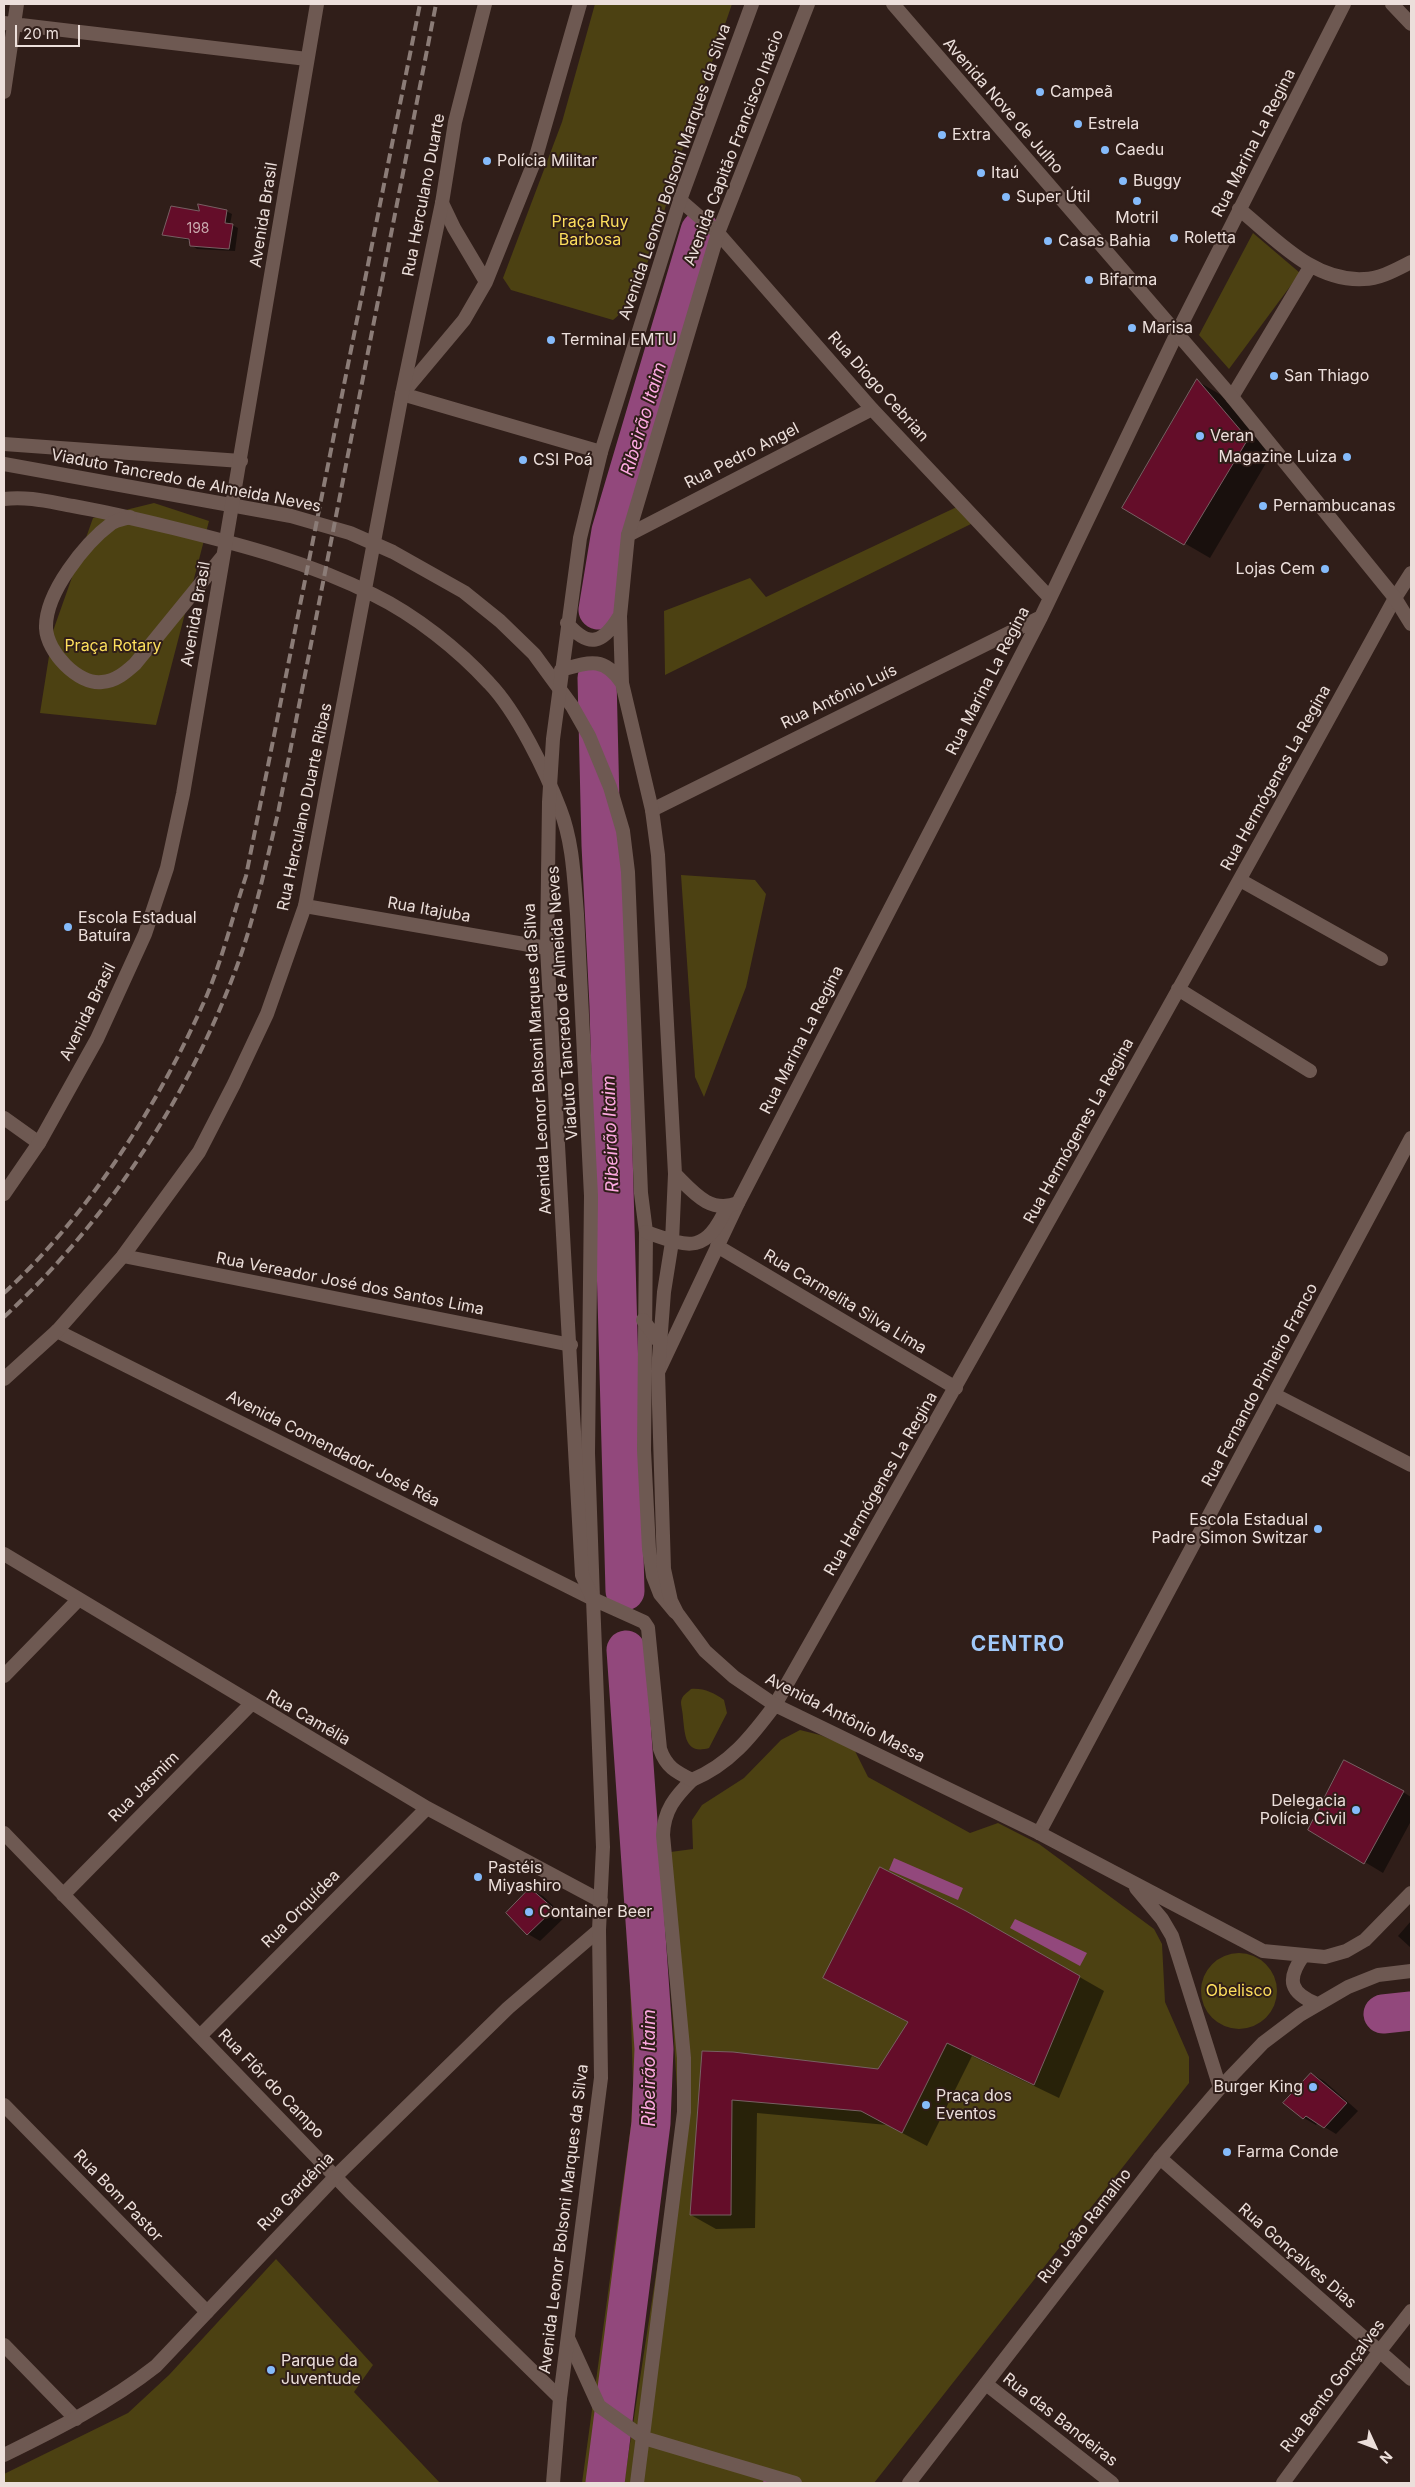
<!DOCTYPE html>
<meta charset="utf-8">
<style>
body{margin:0}
#map{position:relative;width:1415px;height:2487px;overflow:hidden;background:#301e19;font-family:Inter,sans-serif}
canvas{display:block}
.frame{position:absolute;inset:0;border:5px solid #ecdfdb;pointer-events:none}
.north{position:absolute;left:1350px;top:2422px;width:50px;height:50px;-webkit-text-stroke:4px #301e19;paint-order:stroke;rotate:133deg;font-size:14px;font-weight:700;line-height:20px;text-align:center;color:#ecdfdb}
.north::after{content:'';display:block;margin:auto;width:18px;height:22px;background:#ecdfdb;clip-path:polygon(50% 0,100% 100%,50% 72%,0 100%)}
.scale{position:absolute;left:15px;top:25px;width:65px;height:22px;box-sizing:border-box;border:2px solid #ecdfdb;border-top:0;padding-left:6px;font-size:15px;line-height:18px;white-space:nowrap;color:#ecdfdb;-webkit-text-stroke:4px #301e19;paint-order:stroke}
</style>
<div id="map">
<canvas width="1415" height="2487"></canvas>
<div class="frame"></div>
<div class="north">N</div>
<div class="scale">20 m</div>
</div>
<script>
const c = document.querySelector('canvas').getContext('2d');
c.lineJoin = 'round';
function fill(path, color) { c.fillStyle = color; c.fill(path, 'evenodd'); }
function stroke(path, color, width, dash) { c.strokeStyle = color; c.lineWidth = width; c.lineCap = dash ? 'butt' : 'round'; c.setLineDash(dash || []); c.stroke(path); }
function drawText(font, color, halo, rows, align = 'center') {
  c.font = font + ' Inter,sans-serif'; c.lineWidth = 4; c.setLineDash([]); c.textBaseline = 'middle'; c.strokeStyle = halo; c.fillStyle = color; for (const [text, x, y, turn = 0] of rows) {
    c.save(); c.translate(x, y); c.rotate((+turn || 0) * Math.PI / 180); c.textAlign = isNaN(turn) ? turn : align; if (halo) c.strokeText(text, 0, 0); c.fillText(text, 0, 0); c.restore();
  }
}
fill(new Path2D(`
 M595,4H732C714,57 695,110 678,163C666,202 645,297 613,320L511,290L503,278L562,122Z
 M1253,233L1300,273L1229,369L1199,335Z
 M154,503L209,521L156,725L40,713L53,631L93,518Z
 M961,505L977,521L665,675L664,611L750,578L766,597Z
 M681,875L755,880L766,894L746,987L704,1097L695,1077Z
 M691,1689C704,1688 714,1693 724,1700L727,1713L709,1748C685,1755 685,1735 683,1718C683,1713 681,1706 681,1702C682,1695 687,1693 691,1689Z
 M800,1730L820,1735L854,1749L868,1777L970,1833L998,1823L1039,1844L1154,1929L1162,1944L1165,2002L1189,2057V2083L874,2483H624L679,2124L663,1853L693,1849L692,1820L702,1805L744,1778L781,1740Z
 M626,1845H634L645,2082L644,2112L590,2483H582L631,2125L633,2085Z
 M1201 1991a38 38 0 1 1 76 0a38 38 0 1 1-76 0Z
 M276,2259L373,2365L354,2392L440,2483H4V2474L128,2413L169,2375Z`), '#4c4112');
fill(new Path2D(`
 M894,1858L963,1888L958,1900L889,1870Z
 M1015,1919L1087,1953L1080,1966L1010,1928Z`), '#92487c');
fill(new Path2D(`
 M226,211L232,214L230,224L238,228L235,251L197,249L191,245L190,241L164,234L200,213Z
 M1197,381L1221,395L1272,453L1210,558L1124,508Z
 M1403,1792L1411,1797V1821L1383,1873L1310,1829Z
 M531,1890L543,1896L565,1917L540,1941L528,1934L507,1913Z
 M966,1912L1104,1991L1059,2098L972,2056L927,2146L887,2125L757,2113L755,2228L716,2229L691,2215L703,2053L879,2071L909,2023L825,1978Z
 M1411,1921V1948L1398,1936Z
 M1312,2074L1324,2081L1358,2111L1336,2134L1318,2123L1316,2125L1304,2118L1284,2103Z`), '#0007');
stroke(new Path2D(`
 M766,2483H768`), '#92487c', 6);
stroke(new Path2D(`
 M598,610L611,531L700,231
 M597,678L601,845L609,1006L625,1591
 M1383,2014L1411,2011
 M605,2483L651,2123L654,2049L626,1650`), '#92487c', 39);
const building = new Path2D(`
 M198,204L227,210L225,223L233,224L229,249L190,246L189,239L162,235L171,206L199,211Z
 M1197,379L1248,439L1184,545L1122,508Z
 M1344,1760L1404,1791L1364,1864L1308,1830Z
 M880,1867L966,1911L1080,1976L1034,2085L947,2043L902,2133L861,2111L732,2100L731,2215H690L702,2051L733,2052L878,2069L908,2022L823,1978Z
 M530,1888L554,1909L527,1935L506,1913Z
 M1311,2073L1347,2103L1324,2128L1306,2116L1303,2119L1283,2103Z`);
fill(building, '#640d29');
stroke(building, '#776063', 1);
stroke(new Path2D(`
 M580,4L535,160L486,282L464,320L402,394L601,452
 M4,23L307,59
 M4,92L17,4
 M680,200L718,233L872,409L1050,598
 M442,203L454,228L486,282
 M1239,209C1276,239 1313,282 1364,279C1380,279 1397,269 1411,262
 M1232,397L1310,267
 M4,444L241,461
 M628,535L872,409
 M652,810L1041,617
 M1240,880L1381,959
 M305,906L547,948
 M1178,989L1310,1071
 M4,1118L39,1143
 M717,1246L956,1388
 M123,1256L571,1345
 M57,1331L593,1599
 M659,1370L738,1203L1041,617L1177,333L1344,4
 M1275,1395L1411,1465
 M4,1554L427,1808L601,1901
 M4,1676L78,1600
 M775,1705C984,1337 1192,969 1395,598L1411,573
 M4,1833L350,2192L560,2398
 M1039,1833L1411,1138
 M63,1895L251,1704
 M200,2036L427,1808
 M4,2105L207,2312
 M1160,2158L1411,2379
 M568,2338L599,2406L644,2438L795,2483
 M4,2345L76,2419
 M986,2384L1112,2483
 M637,2483L684,2112V2058L663,1835C664,1810 675,1797 692,1780
 M1283,2483L1379,2352L1411,2311`), '#6e5952', 14);
stroke(new Path2D(`
 M1392,4L1411,24
 M4,464L291,516L350,533L393,552L464,592L500,621L534,654L572,706L589,736L610,787L623,831L628,872L641,1193L646,1232L644,1450L649,1549L653,1576L660,1594L675,1612
 M4,499C28,496 50,502 73,506C107,512 140,520 173,528C242,545 311,563 374,595C415,615 459,650 489,683C517,712 546,772 560,809C573,842 574,879 577,914L591,1196L588,1453L593,1599
 M4,1379L57,1331L123,1256L199,1152L234,1084L267,1014L305,906L402,394L442,203L455,122L485,4
 M4,2455C57,2429 109,2403 156,2366L336,2176L508,2008L599,1930`), '#6e5952', 14);
stroke(new Path2D(`
 M808,4L718,233L628,535L620,616L622,683L652,810L658,855L675,1174L672,1242L664,1292L658,1371L664,1569L671,1601L677,1613L705,1651L734,1677L775,1705L1039,1833L1263,1951L1325,1957L1346,1951L1365,1940L1411,1893
 M893,4L1232,397L1395,598L1411,624
 M130,517C124,519 117,520 112,523C85,543 45,593 46,628C47,652 78,685 102,682C116,681 126,672 135,664L223,556
 M567,623C589,649 603,643 619,617
 M561,670C589,662 604,656 622,683
 M675,1174C694,1193 710,1214 738,1203
 M4,1194L39,1143L97,1039L145,934L167,868L183,794L317,4
 M646,1232C691,1248 705,1254 727,1207
 M643,1320L660,1343
 M593,1599L644,1622L648,1628L660,1749C666,1767 676,1772 692,1780C730,1764 751,1737 775,1705
 M1136,1888L1162,1919L1172,1936L1220,2088
 M1303,1956C1286,1980 1290,1993 1317,2004
 M553,2483L560,2398L601,2078L599,1930L603,1847L593,1599L582,1575L547,948L549,802L553,739L580,538L601,452L680,200L752,4
 M909,2483L1160,2158L1220,2088L1263,2043L1300,2015L1348,1987L1378,1975L1411,1971`), '#6e5952', 14);
stroke(new Path2D(`
 M4,1293C89,1215 161,1101 207,995C223,957 233,915 246,876L420,4
 M4,1317C105,1223 185,1103 234,974C254,922 265,867 278,813L436,4`), '#8b7c77', 4, [10, 5]);
for (const [x, y, r, color] of [
 [1040,92,5,"#85bbfb"],
 [1078,124,5,"#85bbfb"],
 [942,135,5,"#85bbfb"],
 [1105,150,5,"#85bbfb"],
 [487,161,5,"#85bbfb"],
 [981,173,5,"#85bbfb"],
 [1123,181,5,"#85bbfb"],
 [1006,197,5,"#85bbfb"],
 [1137,201,5,"#85bbfb"],
 [1174,238,5,"#85bbfb"],
 [1048,241,5,"#85bbfb"],
 [1089,280,5,"#85bbfb"],
 [1132,328,5,"#85bbfb"],
 [551,340,5,"#85bbfb"],
 [1274,376,5,"#85bbfb"],
 [1200,436,5,"#85bbfb"],
 [1347,457,5,"#85bbfb"],
 [523,460,5,"#85bbfb"],
 [1263,506,5,"#85bbfb"],
 [1325,569,5,"#85bbfb"],
 [68,927,5,"#85bbfb"],
 [1318,1529,5,"#85bbfb"],
 [1356,1810,5,"#85bbfb"],
 [478,1877,5,"#85bbfb"],
 [529,1912,5,"#85bbfb"],
 [1313,2087,5,"#85bbfb"],
 [926,2105,5,"#85bbfb"],
 [1227,2152,5,"#85bbfb"],
 [271,2370,5,"#85bbfb"]
]) { const dot = new Path2D(); dot.arc(x, y, r, 0, 2 * Math.PI); c.fillStyle = color; c.fill(dot); stroke(dot, '#301e19', 2); }
drawText('14px', '#caaaae', null, [
 ["198",198,229]
]);
drawText('16px', '#ecdfdb', '#301e19', [
 ["Campeã",1050,92],
 ["Estrela",1088,124],
 ["Extra",952,135],
 ["Caedu",1115,150],
 ["Polícia Militar",497,161],
 ["Itaú",991,173],
 ["Buggy",1133,181],
 ["Super Útil",1016,197],
 ["Motril",1137,218,"center"],
 ["Roletta",1184,238],
 ["Casas Bahia",1058,241],
 ["Bifarma",1099,280],
 ["Marisa",1142,328],
 ["Terminal EMTU",561,340],
 ["San Thiago",1284,376],
 ["Veran",1210,436],
 ["Magazine Luiza",1337,457,"right"],
 ["CSI Poá",533,460],
 ["Pernambucanas",1273,506],
 ["Lojas Cem",1315,569,"right"],
 ["Escola Estadual",78,918],
 ["Batuíra",78,936],
 ["Escola Estadual",1308,1520,"right"],
 ["Padre Simon Switzar",1308,1538,"right"],
 ["Delegacia",1346,1801,"right"],
 ["Polícia Civil",1346,1819,"right"],
 ["Pastéis",488,1868],
 ["Miyashiro",488,1886],
 ["Container Beer",539,1912],
 ["Burger King",1303,2087,"right"],
 ["Praça dos",936,2096],
 ["Eventos",936,2114],
 ["Farma Conde",1237,2152],
 ["Parque da",281,2361],
 ["Juventude",281,2379]
], 'left');
drawText('16px', '#ecdfdb', '#301e19', [
 ["Avenida Nove de Julho",1003,106,49],
 ["Rua Marina La Regina",1254,143,-63],
 ["Avenida Capitão Francisco Inácio",734,148,-69],
 ["Avenida Leonor Bolsoni Marques da Silva",675,172,-71],
 ["Rua Herculano Duarte",424,195,-79],
 ["Avenida Brasil",264,215,-81],
 ["Rua Diogo Cebrian",878,387,48],
 ["Rua Pedro Angel",742,456,-27],
 ["Viaduto Tancredo de Almeida Neves",186,481,11],
 ["Avenida Brasil",196,614,-80],
 ["Rua Marina La Regina",988,681,-63],
 ["Rua Antônio Luís",839,697,-26],
 ["Rua Hermógenes La Regina",1276,778,-61],
 ["Rua Herculano Duarte Ribas",305,807,-78],
 ["Rua Itajuba",429,910,10],
 ["Viaduto Tancredo de Almeida Neves",563,1003,-94],
 ["Avenida Brasil",88,1012,-64],
 ["Rua Marina La Regina",802,1040,-63],
 ["Avenida Leonor Bolsoni Marques da Silva",538,1059,-93],
 ["Rua Hermógenes La Regina",1079,1131,-61],
 ["Rua Vereador José dos Santos Lima",350,1284,11],
 ["Rua Carmelita Silva Lima",845,1302,31],
 ["Rua Fernando Pinheiro Franco",1260,1385,-62],
 ["Avenida Comendador José Réa",333,1449,27],
 ["Rua Hermógenes La Regina",881,1484,-60],
 ["Rua Camélia",308,1718,30],
 ["Avenida Antônio Massa",845,1718,27],
 ["Rua Jasmim",144,1787,-45],
 ["Rua Orquídea",301,1909,-45],
 ["Rua Flôr do Campo",271,2084,46],
 ["Rua Gardênia",296,2192,-46],
 ["Rua Bom Pastor",118,2196,46],
 ["Avenida Leonor Bolsoni Marques da Silva",564,2219,-83],
 ["Rua João Ramalho",1085,2226,-52],
 ["Rua Gonçalves Dias",1297,2256,41],
 ["Rua Bento Gonçalves",1333,2386,-53],
 ["Rua das Bandeiras",1060,2420,38]
]);
drawText('16px', '#fddf5d', '#301e19', [
 ["Praça Ruy",590,222],
 ["Barbosa",590,240],
 ["Praça Rotary",113,646],
 ["Obelisco",1239,1991]
]);
drawText('italic 18px', '#feaae2', '#301e19', [
 ["Ribeirão Itaim",644,419,-73],
 ["Ribeirão Itaim",611,1134,-92],
 ["Ribeirão Itaim",650,2068,-90]
]);
c.letterSpacing = '1px';
drawText('bold 21px', '#a1c9f9', '#301e19', [
 ["CENTRO",1018,1645]
]);
c.letterSpacing = '0px';
</script>
